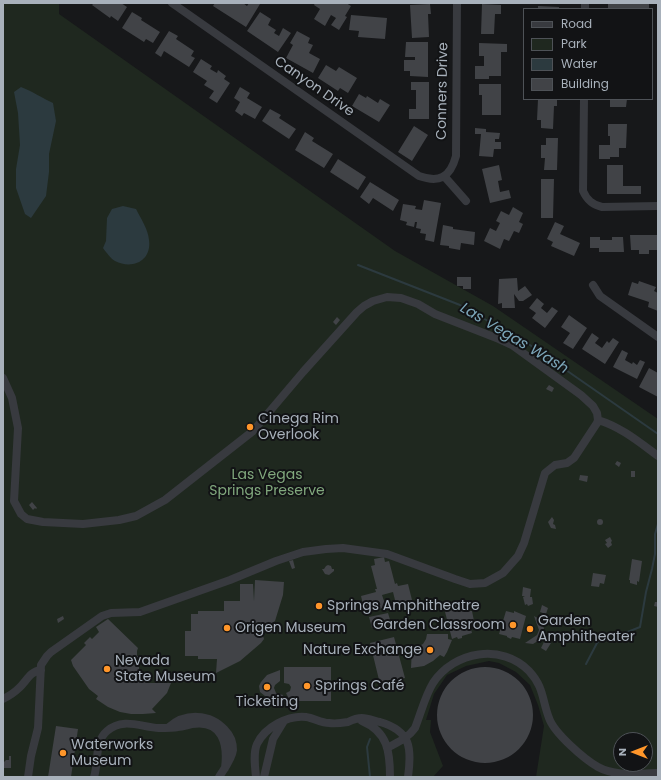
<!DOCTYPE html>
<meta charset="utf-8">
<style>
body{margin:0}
#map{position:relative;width:661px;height:780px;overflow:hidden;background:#17181a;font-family:Poppins,sans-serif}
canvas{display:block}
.frame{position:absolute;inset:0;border:4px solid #a8b1bb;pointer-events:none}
.legend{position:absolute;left:523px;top:8px;width:130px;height:92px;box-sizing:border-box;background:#121315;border:1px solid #4e5257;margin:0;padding:5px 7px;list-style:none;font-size:12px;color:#a8b1bb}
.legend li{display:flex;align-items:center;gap:8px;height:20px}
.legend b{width:20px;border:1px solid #4e5257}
.north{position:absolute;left:613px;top:732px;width:40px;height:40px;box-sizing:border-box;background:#121315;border:1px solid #4e5257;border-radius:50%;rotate:270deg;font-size:11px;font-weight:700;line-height:16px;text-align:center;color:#a8b1bb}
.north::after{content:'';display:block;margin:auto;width:14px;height:18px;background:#ff962a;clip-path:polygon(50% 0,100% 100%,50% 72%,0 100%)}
</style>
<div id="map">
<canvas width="661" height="780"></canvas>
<div class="frame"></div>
<ul class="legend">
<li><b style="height:5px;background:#383a3f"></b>Road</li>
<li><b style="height:11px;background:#1f281f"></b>Park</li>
<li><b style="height:11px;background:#2c3a3f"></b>Water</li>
<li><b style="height:11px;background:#414347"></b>Building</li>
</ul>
<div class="north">N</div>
</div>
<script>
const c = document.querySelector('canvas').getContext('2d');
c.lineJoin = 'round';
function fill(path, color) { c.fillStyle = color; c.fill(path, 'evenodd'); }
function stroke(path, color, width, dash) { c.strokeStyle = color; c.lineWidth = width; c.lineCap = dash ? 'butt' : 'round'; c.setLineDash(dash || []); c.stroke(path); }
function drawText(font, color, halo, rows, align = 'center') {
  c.font = font + ' Poppins,sans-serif'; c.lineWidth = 4; c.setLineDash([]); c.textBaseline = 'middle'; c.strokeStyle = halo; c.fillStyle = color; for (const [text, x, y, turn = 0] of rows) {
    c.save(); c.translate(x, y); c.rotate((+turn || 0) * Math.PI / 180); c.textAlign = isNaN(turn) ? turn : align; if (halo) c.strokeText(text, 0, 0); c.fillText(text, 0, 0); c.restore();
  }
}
fill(new Path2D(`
 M3,3H59V14L395,251L493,306L658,419V777H536L544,726L538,705L530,685L516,672L499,663L489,661L466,666L447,675L434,694L426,720H431L430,732L443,766L433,777H3ZM621,740H645V764H621Z`), '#1f281f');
fill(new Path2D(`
 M21,87C32,91 42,98 53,103L56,121L49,154V172L46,196L31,218L25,214L16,188V169L20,145L18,113L14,92Z
 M123,206L136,209C141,219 148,229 149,240C152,261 132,270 115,261C111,259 106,252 103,248L106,241L107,218L112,209Z`), '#2c3a3f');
stroke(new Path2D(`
 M358,265L460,305L530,345L658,434
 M586,664L597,643L608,633H625L640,627L646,592L652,569L655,554V534L658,524
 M370,777L367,747L370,739`), '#2c3a3f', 2);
fill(new Path2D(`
 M94,3H121L127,7L118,21L111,16L110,18L92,5Z
 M215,3H243L247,6L249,3L260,4L246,27L213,6Z
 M315,3H346L351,6L345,16L347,17L339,30L331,25L336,18L331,15L325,26L314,19L320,9L314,5Z
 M430,4L431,14H428L429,37L412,38L410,5Z
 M482,4L501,5V14H495L494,34H481Z
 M608,4H649V9H608Z
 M538,6L559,7V9H538Z
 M132,12L142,18L141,20L160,32L153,43L146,39L144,42L122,28Z
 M260,12L271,19L268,25L276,30L274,33L279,36L283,28L291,33L278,52L247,31Z
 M351,15L387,18L385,39L358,37L359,31L349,30Z
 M169,31L178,36L176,39L194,51L191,56L195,58L189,67L164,51L161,57L155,53Z
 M297,31L310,38L308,43L313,45L309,53L320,59L313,73L286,58L293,45L290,43Z
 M406,42H428V77L410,76V71H404V60H415V57H405Z
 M479,43L507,44V52H501V76H489V79H475V66H484V56H479Z
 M201,59L212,66L210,69L217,73L218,70L226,76L224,79L230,83L217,103L209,98L214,91L204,85L207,81L193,72Z
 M326,65L336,71L339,67L357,78L348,93L340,88L338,91L318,78Z
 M411,82H429V119H409V109H416V90H411Z
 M479,84H501V115H482V95H479Z
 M240,87L250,93L247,98L262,107L255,119L244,113L242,116L235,111L240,102L234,98Z
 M359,94L366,98L367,96L378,103L380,99L390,105L379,122L352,106Z
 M538,99H557V106H554L553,129L541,128V120H537Z
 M610,99H627L626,107H610Z
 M270,109L281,115L279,118L296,129L289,139L262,121Z
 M608,124H627L626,148H619V157H610V159H599V145H610V136H608Z
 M414,126L428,135L412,161L398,152Z
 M475,128L486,129V132L500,133L499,139H495V142H501V149H494L493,157L479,156L481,134H475Z
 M305,132L314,138L312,141L333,154L324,168L295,150Z
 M546,138H558L557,170H544L545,158H541V145H546Z
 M338,159L366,177L358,190L330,172Z
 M499,165L502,180L498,181L500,192L509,190L511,198L490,203L482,169Z
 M607,165H623V186H641V194H607Z
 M541,179H554L553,218H541Z
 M370,182L399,200L393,211L373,198L369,204L360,197Z
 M424,200L441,203L434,242L425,240L426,234L420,233L421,229L416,228L417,222H415L414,227L406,225L407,222L400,220L403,204L416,206L415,209L422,210Z
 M513,207L523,213L519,222L523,224L519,233L514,231L509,241L504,239L500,249L484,241L490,228L496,231L500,223L496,221L501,211L509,215Z
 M555,222L564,226L560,234L580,243L574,256L551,246L553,242L547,239Z
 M443,225L453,227V229L475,232L474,245L461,243L460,250L449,248V246L440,245Z
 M630,235H658V250H649V254H639V250H631Z
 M590,237H600V240H612V237H623L624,252H599V248H590Z
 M457,277H471V289H463V286H457Z
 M517,278L518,291L525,286L532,295L523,301H519L514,294L515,308H502V303L498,304L499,279Z
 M639,281L656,287L654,291L658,293V311L648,307L649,302L628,295L632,282L638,284Z
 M537,298L544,304L541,308L547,313L552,307L558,311L545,328L532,318L536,313L529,308Z
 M569,315L587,328L573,349L563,343L570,333L561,327Z
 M337,317L340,320L336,325L333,322Z
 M592,333L599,338L595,343L602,348L607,341L609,343L613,338L619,342L605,364L582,349Z
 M622,350L628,353L625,360L632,364L633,362L637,365L640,360L645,362L637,379L613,367Z
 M649,368L658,373V397L639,387Z
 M549,385L554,388L552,392L546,389Z
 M617,461L621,463L619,467L615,464Z
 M631,471H635V477H631Z
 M580,475L588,476L587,482L579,480Z
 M32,502L37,508L36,509L35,508L33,510L29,505Z
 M552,517L554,520L553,524L555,525L556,529L551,528L548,522Z
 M597 522a3 3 0 1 1 6 0a3 3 0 1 1-6 0Z
 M610,537L612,541L611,542L612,545L608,548L605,544L607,543L605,540Z
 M384,557L385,562L389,561L395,584L397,583L398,586L408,584L412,600L396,604L393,592L382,595L386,607L365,613L361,596L376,592L375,589H377L371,566L375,565L374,559Z
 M632,559L642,561L639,582L637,581V585L630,583V580H629Z
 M293,560L295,568L292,569L289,561Z
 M328,565L331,566L332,569H334V571L329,575L325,574L322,569H324L326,566Z
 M593,573L606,575L604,584L600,583L599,587L591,586Z
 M255,580L284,582L283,595L275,621L269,625H263L262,633L264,639L261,643L240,661L216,673L217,659H198V656H185V631H191V614H198V611H224V601H240V584H253L254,601Z
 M523,587L531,589L530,597H532L533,604L528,606L527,604L525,605L523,597L525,596H522Z
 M655,602H658V607L654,606Z
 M462,603V605L465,604L466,608H469V611H472L474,621H469L472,633L462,636V638L458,639L457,637L452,639L444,608Z
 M542,605L548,608L546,614L540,612Z
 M506,611L514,613V611L526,616L520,639L512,637L511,639L507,637V636L499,634Z
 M388,613L391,623L372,628L369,617Z
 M63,616L64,619L58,623L57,619Z
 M534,616L541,620L543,625L544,629L541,639L533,644L525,643L537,635L539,630Z
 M108,619L138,648L137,651V656H139V676L143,679L146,683H171L167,693L152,709L156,713L143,714H131L120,712L108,707L96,699L98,696L89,689L73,666L71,660L86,645L84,643L90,637L92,639L99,632L96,627Z
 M427,634H448V639L452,640L447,652L444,657L440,655L433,661L424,666L411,668L412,647H417L423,644L426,639Z
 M394,637L405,678L380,684L370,643Z
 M545,640L551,643L546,651L541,648Z
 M437 715a48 48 0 1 1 96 0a48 48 0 1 1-96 0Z
 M284,667H331V701H290L286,693L290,691L291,687L289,684L284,683Z
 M280,670V681L275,685L274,688L276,693L283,695L282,702L272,700L265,696L260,692L259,686L261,682L267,675Z
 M56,726L78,729L71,777H48Z
 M9,756H11V768H3V763L6,760H9Z`), '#414347');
stroke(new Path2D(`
 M172,3L419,176C439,183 450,178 456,156L457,3
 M585,9V3
 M584,99L583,191C587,200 592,205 602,207L658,206
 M444,176L466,201
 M593,285L600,296L658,337
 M3,378L12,398L18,428L14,501L21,514L27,519L43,522L83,524L119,520L136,516L165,500L253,431L303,372L357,312L364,306L373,301L387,297L401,298L418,304L435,314L499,339L512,345L581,395L593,406L597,413L598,420L597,423L574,458L567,463L555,465L545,473L524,543L518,556L503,573L485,583L470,584L455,579L387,554L343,548L326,549L303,552L276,561L230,580L140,612L111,613L102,616L51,652L47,656L41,665L38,728L31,756L28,777
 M598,420C621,427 639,442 658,456
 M3,699C9,696 14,693 19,688C26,682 30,671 41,670
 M362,721C388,732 390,752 390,777
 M169,727C185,713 210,713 225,730C230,735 233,742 233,750C232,759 224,769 219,777
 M387,748C398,742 408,738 415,728C421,713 425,696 433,683C454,651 502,643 529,671C544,687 542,700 549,718C554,733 584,759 598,767C616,777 639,773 658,773
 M94,777C99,762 94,742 107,731C123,717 141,727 159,728C164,728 173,728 178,727C183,727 187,725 192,724C223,719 228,745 225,768
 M256,777C255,767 253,753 257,744C265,727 288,715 306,717C314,718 321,723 329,723C335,724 342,723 348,722C352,720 358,718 362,718C368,718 375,721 380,722C411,731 412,748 408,777
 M264,777L273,739L284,721`), '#383a3f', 8);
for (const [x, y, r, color] of [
 [250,427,4,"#ff962a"],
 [319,606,4,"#ff962a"],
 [513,625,4,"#ff962a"],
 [227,628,4,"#ff962a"],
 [530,629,4,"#ff962a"],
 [430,650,4,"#ff962a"],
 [107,669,4,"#ff962a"],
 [307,686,4,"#ff962a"],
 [267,687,4,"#ff962a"],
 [63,753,4,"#ff962a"]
]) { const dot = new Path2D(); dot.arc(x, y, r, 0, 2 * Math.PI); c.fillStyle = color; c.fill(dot); stroke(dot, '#121315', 1.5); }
drawText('14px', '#a8b1bb', '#121315', [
 ["Canyon Drive",314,87,35],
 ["Conners Drive",443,91,-89]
]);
drawText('14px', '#a8b1bb', '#121315', [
 ["Cinega Rim",258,419],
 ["Overlook",258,435],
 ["Springs Amphitheatre",327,606],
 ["Garden",538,621],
 ["Amphitheater",538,637],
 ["Garden Classroom",505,625,"right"],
 ["Origen Museum",235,628],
 ["Nature Exchange",422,650,"right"],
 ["Nevada",115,661],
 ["State Museum",115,677],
 ["Springs Café",315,686],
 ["Ticketing",267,702,"center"],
 ["Waterworks",71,745],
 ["Museum",71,761]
], 'left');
drawText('14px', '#81a87d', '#121315', [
 ["Las Vegas",267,475],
 ["Springs Preserve",267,491]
]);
drawText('italic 15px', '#7ca6b9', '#121315', [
 ["Las Vegas Wash",514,339,31]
]);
</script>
